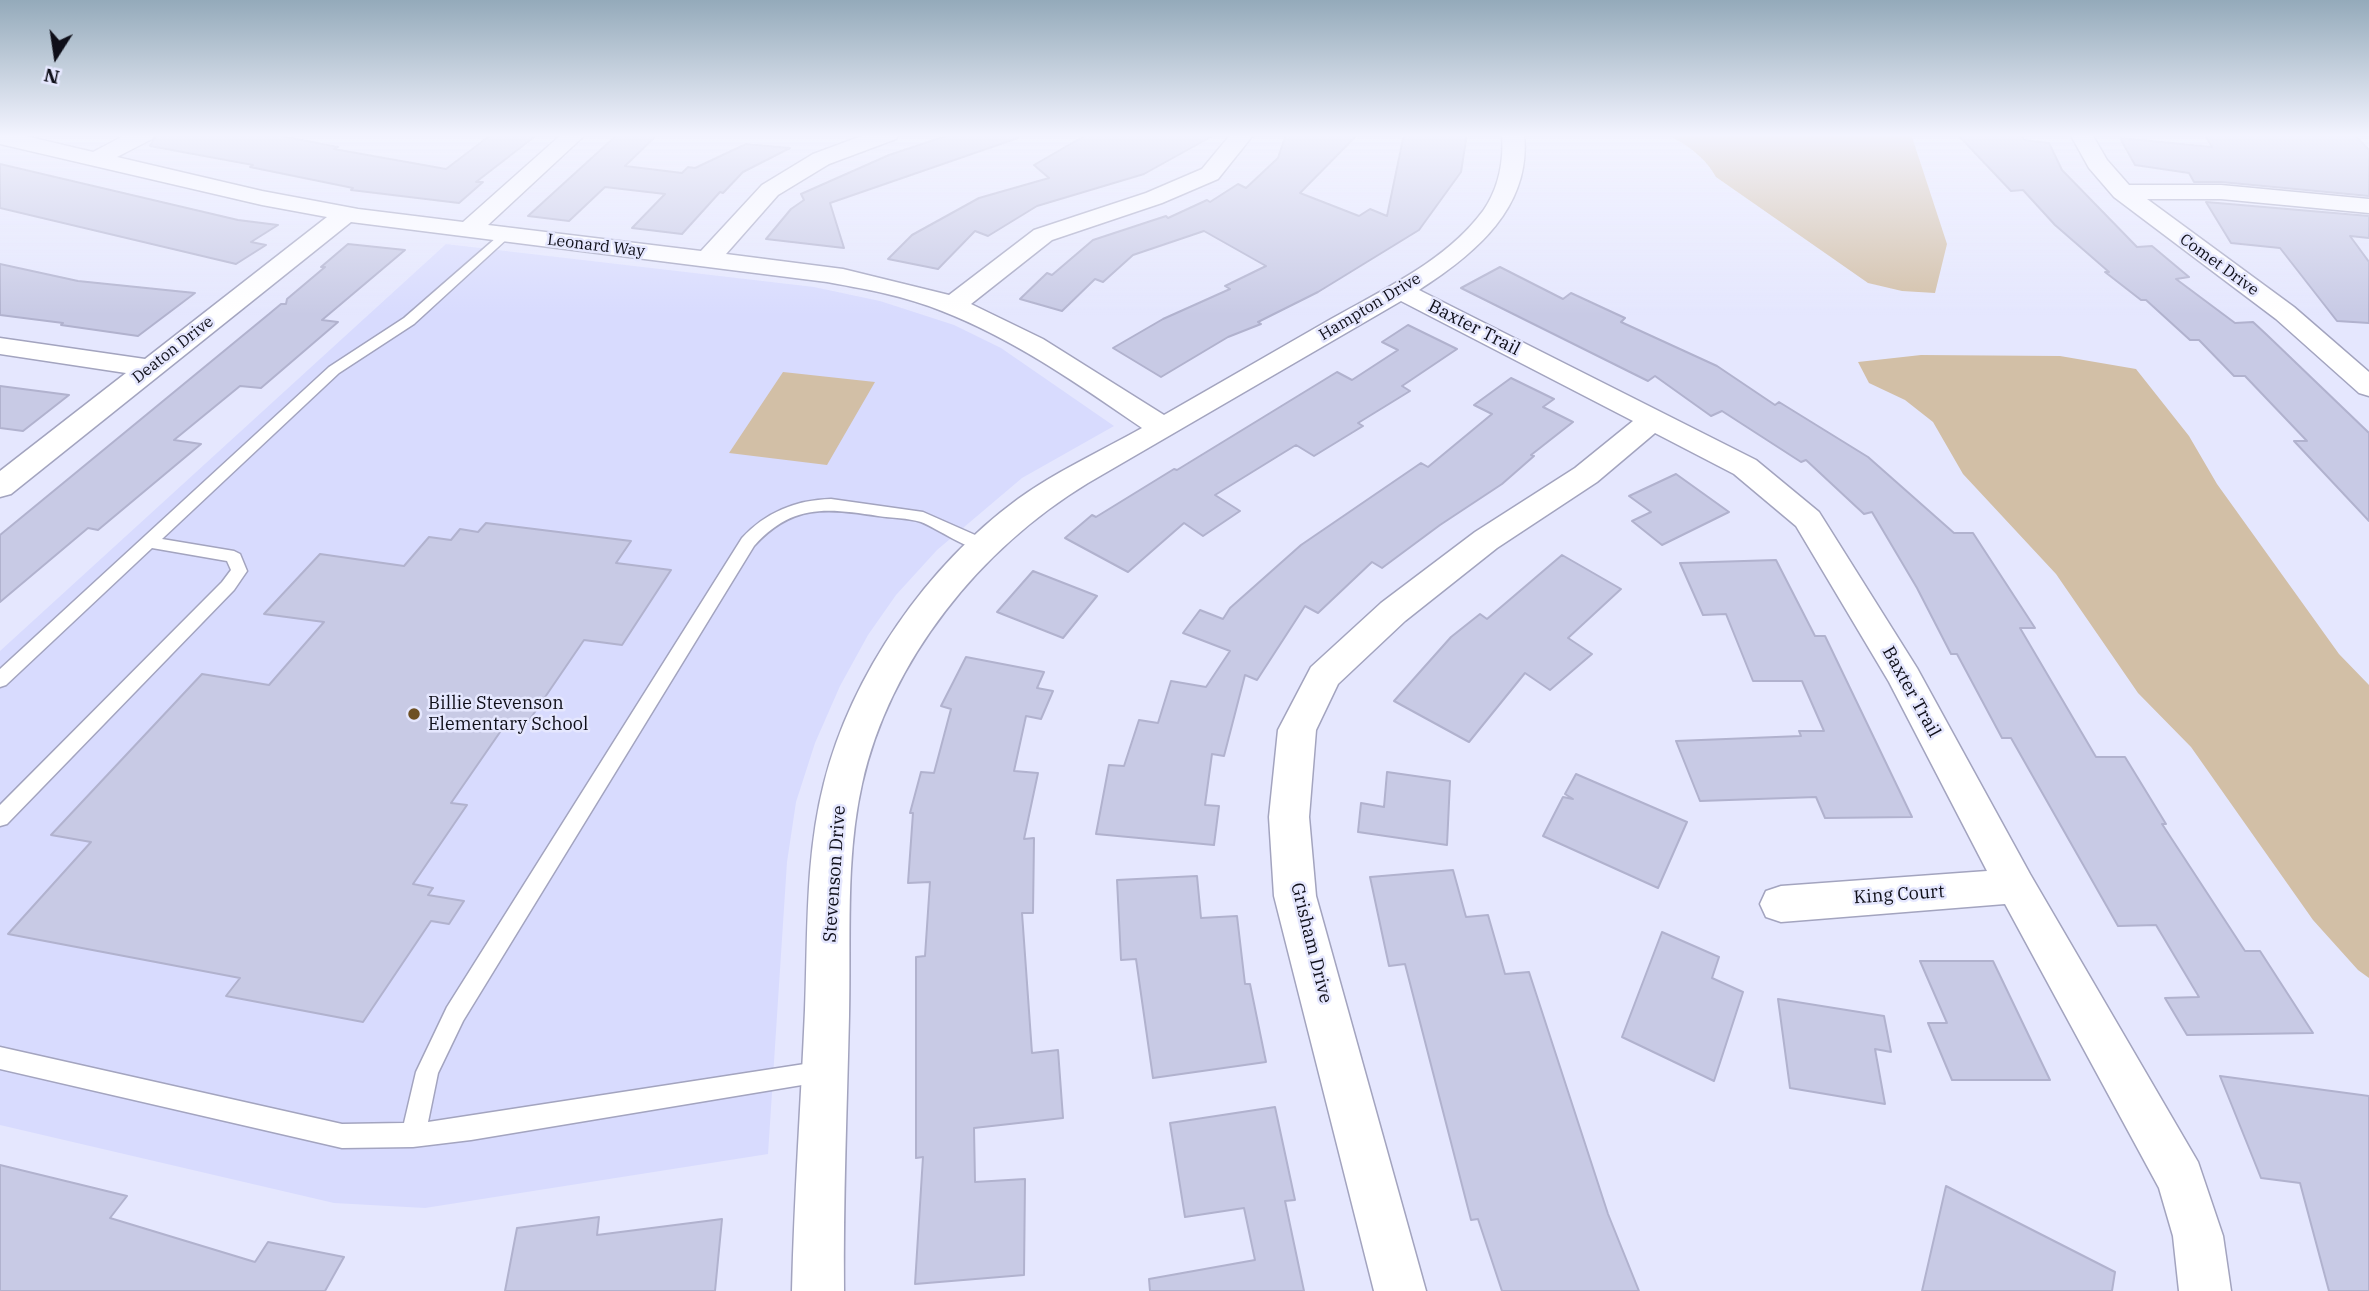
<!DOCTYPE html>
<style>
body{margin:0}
#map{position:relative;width:2369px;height:1291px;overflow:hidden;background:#e5e7fe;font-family:"IBM Plex Serif",serif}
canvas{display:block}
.north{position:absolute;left:21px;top:21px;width:70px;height:70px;-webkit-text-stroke:5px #e5e7fe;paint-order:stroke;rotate:192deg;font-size:19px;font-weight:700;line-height:28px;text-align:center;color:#0f0f19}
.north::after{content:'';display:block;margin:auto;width:24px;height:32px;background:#0f0f19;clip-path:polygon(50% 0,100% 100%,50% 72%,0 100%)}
</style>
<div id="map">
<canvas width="2369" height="1291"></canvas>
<div class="north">N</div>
</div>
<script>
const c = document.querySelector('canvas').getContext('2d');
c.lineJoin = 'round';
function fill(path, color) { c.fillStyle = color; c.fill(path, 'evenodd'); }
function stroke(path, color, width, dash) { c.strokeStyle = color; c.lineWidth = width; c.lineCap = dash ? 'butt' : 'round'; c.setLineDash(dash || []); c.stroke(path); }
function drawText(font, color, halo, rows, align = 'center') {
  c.font = font + ' "IBM Plex Serif",serif'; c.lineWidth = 5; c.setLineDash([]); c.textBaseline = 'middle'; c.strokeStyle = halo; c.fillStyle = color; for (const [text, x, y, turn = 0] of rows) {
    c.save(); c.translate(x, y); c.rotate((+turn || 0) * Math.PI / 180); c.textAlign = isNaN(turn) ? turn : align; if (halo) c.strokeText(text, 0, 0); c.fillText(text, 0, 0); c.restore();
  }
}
fill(new Path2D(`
 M446,244L814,287L880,301L954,325L1001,348L1114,426L1022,478L937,550L896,595L868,635L840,686L815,743L796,802L787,862L768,1154L425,1208L334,1203L0,1125V651Z`), '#d8dbfe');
fill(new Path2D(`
 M1663,134H1911L1947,244L1935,293L1902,291L1868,283L1716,177C1706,158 1684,141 1663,134Z
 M1921,355L2060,356L2136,369L2189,436L2217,484L2339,654L2369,685V978L2358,970L2313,920L2191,747L2138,693L2056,574L1963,474L1933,422L1905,400L1869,383L1858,362Z
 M783,372L875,382L827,465L729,453Z`), '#d2bfa6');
const building = new Path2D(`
 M157,134H271L338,147L334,149L446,169L492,134H538L476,182H483L459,203L351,190L353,188L250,167L253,165L150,146Z
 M618,134H658L625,166L682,173L688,167L695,168L746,144L790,148L743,172L723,193L720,192L682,234L632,228L665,194L605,187L569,221L528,216Z
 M952,134H1018V138L830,203L844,248L766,239L791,209L804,200L801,194L889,155Z
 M1088,134H1216L1144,174L1037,206L988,236L975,231L938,269L888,259L912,235L979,198L1049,178L1034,165Z
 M1286,134H1358L1300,193L1359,216L1370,209L1387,216L1404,134H1467L1461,172L1419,230L1318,292L1258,322L1261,324L1228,337L1161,377L1113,348L1163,319L1230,289L1225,286L1266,266L1204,231L1133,255L1103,282L1095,279L1062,311L1020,299L1047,273L1052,275L1093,240L1166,216L1168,218L1207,200L1210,202L1238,184L1246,188L1278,158Z
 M1957,134H2021L2024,140L2049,143L2062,170L2137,247L2152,246L2189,277L2176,279L2235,323L2253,322L2267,335L2369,433V521L2294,441H2307L2245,376H2234L2199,340H2190L2146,300H2141L2105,272H2109L2055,225L2023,190L2011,191Z
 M2204,134H2354L2369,150V196L2221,182H2194L2189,173L2135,165L2120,138L2212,147Z
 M0,164L238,220L278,225L251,242L266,245L236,264L0,208Z
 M2206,202L2369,216V238L2350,236L2369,262V323L2337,321L2280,248L2231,243Z
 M348,244L405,250L322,320L338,322L261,388L240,386L174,440L201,444L98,530L88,528L0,602V535L269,314L281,304H286L287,299L325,267H321Z
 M0,264L78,281L195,293L138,336L61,325L63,323L0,315Z
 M1500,267L1563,299L1571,293L1625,318L1621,322L1717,366L1775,405L1779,402L1868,457L1954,533H1973L2035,628H2020L2096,757H2125L2166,824H2162L2245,951H2260L2313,1033L2187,1035L2165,998L2199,997L2156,925L2118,926L2011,738H2002L1957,654H1951L1917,588L1872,512L1864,514L1806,460L1801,462L1722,411L1711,416L1655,376L1648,381L1461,288Z
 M1408,325L1457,349L1402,386L1410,391L1358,423L1363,426L1314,456L1296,445L1215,495L1240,511L1203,536L1184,523L1128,572L1065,538L1092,515L1096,517L1174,469L1177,470L1337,372L1352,380L1398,350L1382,342Z
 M1511,378L1554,399L1543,407L1573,422L1531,455L1534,456L1502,484L1440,525L1382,568L1372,562L1318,613L1305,606L1257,680L1245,675L1224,756L1212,754L1205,805L1219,806L1214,845L1096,834L1109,765L1124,766L1139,720L1158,723L1171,681L1206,687L1230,651L1183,633L1200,610L1223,619L1230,608L1301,545L1421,463L1428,467L1492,414L1474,405Z
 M0,386L69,395L23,431L0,428Z
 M1676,474L1729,512L1662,545L1632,521L1651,512L1629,496Z
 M486,523L631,541L616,563L671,570L622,645L584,640L526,725L507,722L451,803L467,805L413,884L433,888L428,895L464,901L449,924L431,921L363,1022L226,996L240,978L8,934L91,842L51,835L202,674L269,685L324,622L264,614L320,554L404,566L429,537L451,540L460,529L478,532Z
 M1562,555L1621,589L1568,638L1592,654L1550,690L1525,673L1469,742L1394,701L1451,637L1480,614L1487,619Z
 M1776,560L1815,636H1825L1912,817L1825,818L1816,797L1700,801L1676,741L1801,736L1799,731H1824L1802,681H1753L1726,614L1703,615L1680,563Z
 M1033,571L1097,596L1063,638L997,612Z
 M966,657L1044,672L1037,688L1053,691L1041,719L1026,716L1014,771L1038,773L1024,839L1034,838L1033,913H1022L1032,1053L1058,1050L1063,1118L974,1128L975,1182L1025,1179L1024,1275L915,1284L923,1157L916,1158V957L925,956L930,882L908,883L913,813H910L921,772L934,773L951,709L941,706Z
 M1387,772L1450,781L1447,845L1358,832L1361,803L1384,807Z
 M1576,774L1687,822L1658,888L1543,836L1563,797L1573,799L1565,794Z
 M1453,870L1466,917L1488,915L1505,974L1529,972L1608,1214L1639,1291H1502L1478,1219L1471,1220L1405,964L1389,966L1370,877Z
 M1197,876L1201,918L1237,916L1245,984H1250L1266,1062L1153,1078L1136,959L1121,960L1117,880Z
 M1662,932L1719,957L1712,978L1743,992L1714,1081L1622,1037Z
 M1920,961H1993L2050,1080H1952L1928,1023H1947Z
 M1778,999L1884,1016L1891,1052L1875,1049L1885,1104L1790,1088Z
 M2220,1076L2369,1096V1291H2329L2300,1183L2261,1178Z
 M1275,1107L1295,1200L1285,1201L1304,1291H1150L1149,1279L1255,1260L1244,1208L1185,1217L1170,1123Z
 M0,1165L127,1196L110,1218L255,1262L268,1242L344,1257L325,1291H0Z
 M1946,1186L2115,1272L2112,1291H1922Z
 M599,1217L597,1235L722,1219L715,1291H505L517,1228Z`);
fill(building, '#c8cae5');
stroke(building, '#b1b2ce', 2);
const service = new Path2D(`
 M504,231L508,232V238L414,324L339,373L162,539L234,551L240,554L247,571L234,590L7,824L0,826V805L222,582L231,570L227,561L152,548L6,685L0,687V669L329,367L404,318Z
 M831,499L923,512L991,542L993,546L991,550C974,555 939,529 921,522C908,518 892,518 878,516C826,508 792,504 754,546L463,1021L438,1073L428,1122L824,1061L832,1064L835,1072L832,1080L471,1140L413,1147L342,1148L0,1069V1047L342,1124L404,1123L416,1072L447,1007L742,538C766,512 796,500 831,499Z`);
const minor = new Path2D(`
 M0,134H17L93,152L127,134H155L152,139L117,157L262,191L358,209L463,222L562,134H586L488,225L701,251L762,185L813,154L867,134H899L896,139L829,164L778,195L726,254L843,269L949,295L1034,230L1146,193L1202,169L1231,134H1254L1218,179L1162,203L1052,240L971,304L1043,339L1164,415C1220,383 1275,351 1331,319C1384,289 1446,261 1483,211C1499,188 1504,161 1502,134H1524C1532,207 1475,254 1419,290L1756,460L1819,512L1917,668L2030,874L2198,1162L2223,1236L2231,1291H2179L2173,1236L2159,1188L2005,904L1781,922L1766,917L1760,904L1766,891L1781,886L1987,871L1889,682L1796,526L1734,474L1655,433L1597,482L1497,548L1405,621L1338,684L1316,730L1309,817L1316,896L1426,1291H1374L1274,896L1269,817L1278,730L1311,667L1381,603L1475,532L1575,468L1633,421L1401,301L1088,483C981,548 890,659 862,784C845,860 851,939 849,1016C847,1108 843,1199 844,1291H792C794,1197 801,1104 805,1010C808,935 805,857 824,783C852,673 927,566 1018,499C1057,471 1101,451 1142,428C1078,384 1014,339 942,311C905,296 866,289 827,282L351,222L11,494L0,497V471L126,373L0,354V338L145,359L327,217L262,205L0,144Z
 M2070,134H2092L2107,160L2129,185H2221L2369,199V213L2221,199H2147L2294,307L2369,372V396L2359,393L2276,319L2114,197L2089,168Z`);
stroke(service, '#a3a4bf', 3);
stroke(minor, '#a3a4bf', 3);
fill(service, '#fff');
fill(minor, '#fff');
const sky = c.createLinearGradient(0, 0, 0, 315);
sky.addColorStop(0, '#94aaba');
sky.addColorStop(0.43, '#f3f4ff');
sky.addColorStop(1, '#f3f4ff00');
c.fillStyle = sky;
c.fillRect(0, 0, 2369, 315);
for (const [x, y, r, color] of [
 [414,714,7,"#6e5024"]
]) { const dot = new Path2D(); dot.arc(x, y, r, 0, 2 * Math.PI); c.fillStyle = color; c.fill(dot); stroke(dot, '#e5e7fe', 2.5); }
drawText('16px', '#0f0f19', '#e5e7fe', [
 ["Leonard Way",596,246,7],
 ["Comet Drive",2219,265,36],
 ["Hampton Drive",1370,307,-31],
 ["Deaton Drive",173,350,-38]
]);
drawText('18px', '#0f0f19', '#e5e7fe', [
 ["Baxter Trail",1474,328,27],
 ["Baxter Trail",1911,692,61],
 ["Stevenson Drive",835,874,-86],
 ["King Court",1899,895,-4],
 ["Grisham Drive",1311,943,76]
]);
drawText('18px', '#0f0f19', '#e5e7fe', [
 ["Billie Stevenson",428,704],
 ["Elementary School",428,725]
], 'left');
</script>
